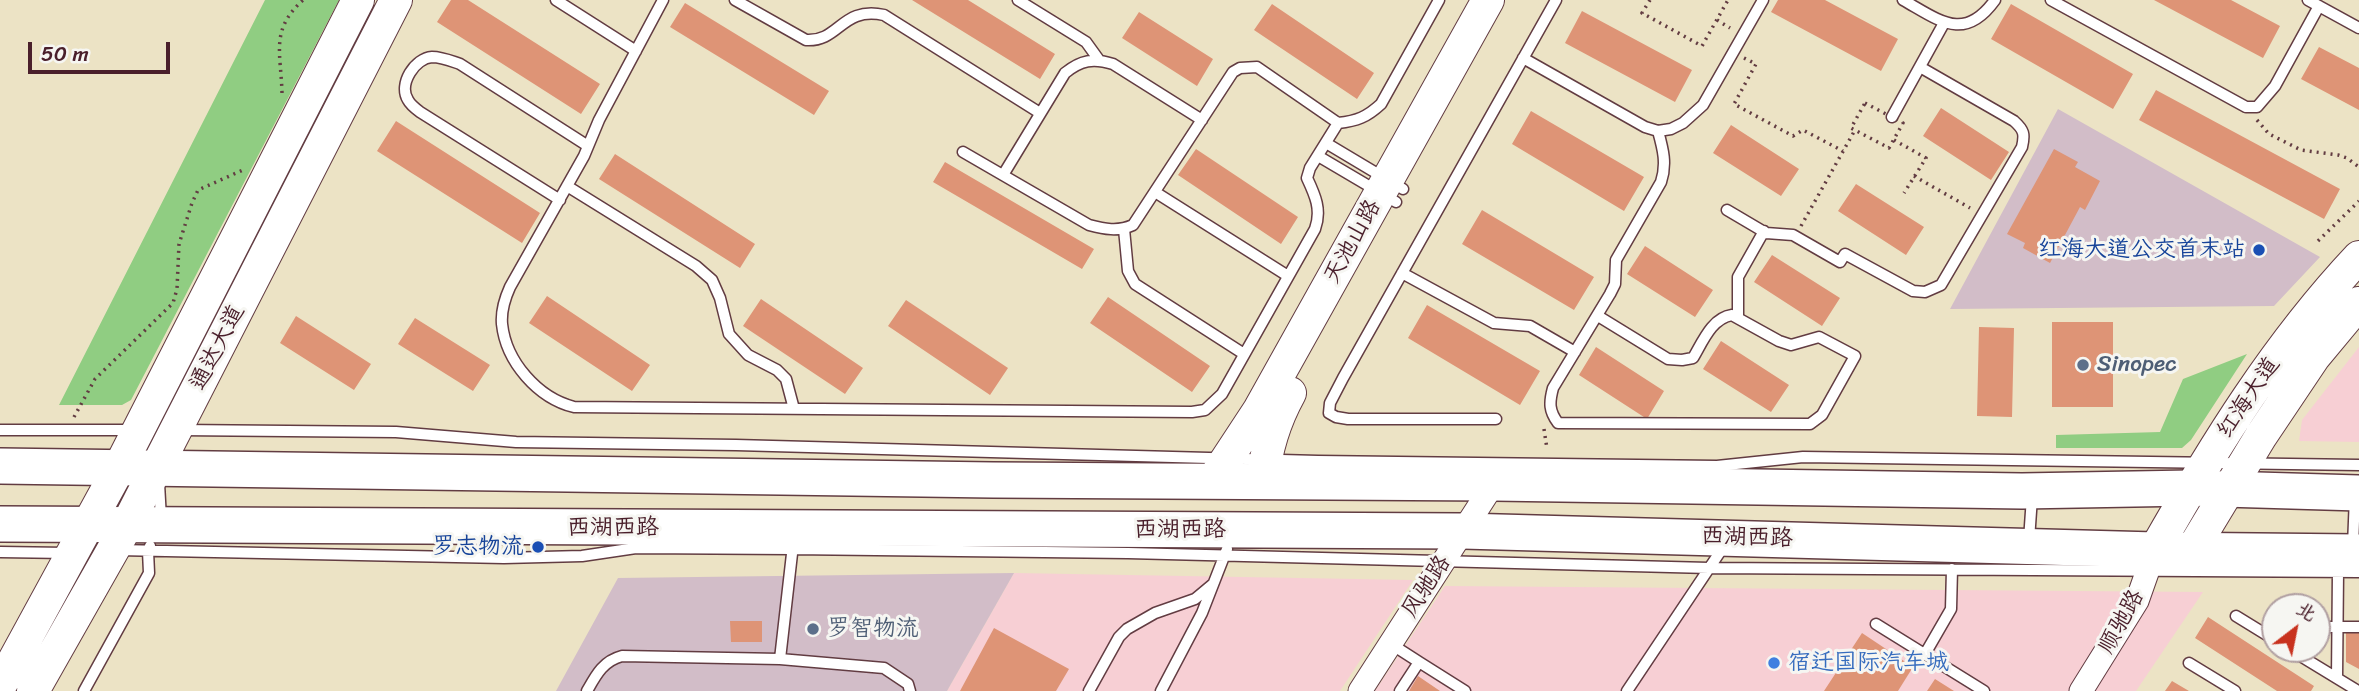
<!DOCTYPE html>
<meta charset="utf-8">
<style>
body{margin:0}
#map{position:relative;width:2359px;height:691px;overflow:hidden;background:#ece3c5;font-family:Sriracha,"LXGW WenKai TC",sans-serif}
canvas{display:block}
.north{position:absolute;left:2261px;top:593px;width:70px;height:70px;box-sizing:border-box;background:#f6f6f2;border:2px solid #b1a0a2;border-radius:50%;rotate:32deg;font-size:19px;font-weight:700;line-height:28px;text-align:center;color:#4a1f2b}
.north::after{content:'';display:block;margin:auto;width:24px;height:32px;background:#c8321e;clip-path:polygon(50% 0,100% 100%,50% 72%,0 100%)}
.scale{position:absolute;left:28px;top:42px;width:142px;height:32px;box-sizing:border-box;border:4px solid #4a1f2b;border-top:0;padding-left:9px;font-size:21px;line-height:24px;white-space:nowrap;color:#4a1f2b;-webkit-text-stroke:5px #f6f6f2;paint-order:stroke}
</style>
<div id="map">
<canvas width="2359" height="691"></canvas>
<div class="north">北</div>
<div class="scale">50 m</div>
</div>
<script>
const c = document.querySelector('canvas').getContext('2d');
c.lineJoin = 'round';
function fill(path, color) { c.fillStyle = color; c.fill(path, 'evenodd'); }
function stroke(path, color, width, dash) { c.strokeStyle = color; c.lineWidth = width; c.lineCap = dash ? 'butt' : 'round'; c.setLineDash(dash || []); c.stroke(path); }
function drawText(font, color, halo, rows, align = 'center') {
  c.font = font + ' Sriracha,"LXGW WenKai TC",sans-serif'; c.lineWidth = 6; c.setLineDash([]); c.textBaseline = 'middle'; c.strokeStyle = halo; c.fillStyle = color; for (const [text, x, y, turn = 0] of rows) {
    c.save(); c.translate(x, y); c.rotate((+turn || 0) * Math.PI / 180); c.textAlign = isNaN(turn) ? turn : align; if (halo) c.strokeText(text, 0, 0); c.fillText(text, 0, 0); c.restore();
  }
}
fill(new Path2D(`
 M2359,347V442L2299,441L2302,420Z
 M1014,573L1413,580L1340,691H947Z
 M1445,586L2203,592L2136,691H1375Z`), '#f7cfd4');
fill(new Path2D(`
 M2058,109L2320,257L2274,306L1950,309Z
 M1014,573L947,691H556L618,578Z`), '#d2bdc8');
fill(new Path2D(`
 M265,0H339L131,400L122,405H59Z
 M2247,354L2191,440L2182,448H2056V435L2160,432L2183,379Z`), '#90cd82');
fill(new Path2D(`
 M451,0H468L600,84L581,114L437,22Z
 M912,0H968L1055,54L1040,79Z
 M1778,0H1825L1898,39L1881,71L1771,12Z
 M2154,0H2231L2280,26L2263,58Z
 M685,3L829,91L814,115L670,27Z
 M1272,4L1374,73L1357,99L1254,30Z
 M2011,4L2133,74L2113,109L1991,39Z
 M1582,11L1692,70L1675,102L1565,43Z
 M1139,12L1213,59L1197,86L1122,38Z
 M2319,47L2359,68V110L2301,79Z
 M2156,90L2340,189L2324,219L2139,120Z
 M1941,108L2009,152L1991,180L1923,136Z
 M1531,111L1644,177L1624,211L1512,144Z
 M396,121L540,213L522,243L377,151Z
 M1731,125L1799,169L1781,196L1713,153Z
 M1196,149L1298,217L1281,244L1178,175Z
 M2054,149L2078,162L2075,167L2100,181L2085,210L2080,207L2050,263L2023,248L2025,243L2007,234Z
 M615,154L755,244L740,268L599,179Z
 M945,162L1094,249L1082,269L933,182Z
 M1856,184L1924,227L1906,255L1838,211Z
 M1482,210L1594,277L1574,310L1462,244Z
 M1645,246L1713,290L1695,317L1627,274Z
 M1772,255L1840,298L1822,326L1754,282Z
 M547,296L650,365L632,391L529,323Z
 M1108,297L1210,366L1192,392L1090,323Z
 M761,299L863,368L845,394L743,326Z
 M906,300L1008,368L990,395L888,326Z
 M1427,305L1540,371L1520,405L1408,338Z
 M296,316L371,364L354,390L280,343Z
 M415,318L490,365L473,391L398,344Z
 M2052,322H2113V407H2052Z
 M1979,327L2014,328L2012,417L1977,416Z
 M1721,341L1789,385L1771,412L1703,369Z
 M1596,347L1664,391L1647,419L1579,375Z
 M2208,617L2314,686L2311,691H2277L2195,638Z
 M730,621H762V642H731Z
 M994,628L1069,669L1056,691H960Z
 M2346,630H2359V669L2346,662Z
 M1862,633L1913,667L1898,691H1824Z
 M1418,676L1440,691H1409Z
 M1935,679L1954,691H1927Z
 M2172,681L2189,691H2165Z`), '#de9476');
const lane = new Path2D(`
 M556,0L636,51
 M663,0L599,120L584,156L510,287C505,298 501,312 502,324C506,362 538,398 574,407L1192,412L1205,410L1222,394L1315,229C1322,210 1315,195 1307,178L1310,168L1338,123
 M735,0L806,40C840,42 841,6 884,15L1040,113
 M1018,0L1086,42L1099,60
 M1903,0C1939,20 1964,43 1995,0
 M2051,0L2246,107H2257L2275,86L2319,6
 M2308,0L2359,28
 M1523,58L1645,127L1658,131L1671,129L1683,123L1703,105L1763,0
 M1892,117L1944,23
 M1326,143L1403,189
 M963,152L1089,225C1104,229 1118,232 1133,225L1233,72L1240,68L1257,67L1338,123C1357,121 1367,117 1381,104L1439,0
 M1318,156L1396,202
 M1003,175L1065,73C1081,60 1093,58 1113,64L1202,120
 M567,186L696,266L712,280L720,298L729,334L748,355L777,370L786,379L794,409
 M1155,192L1288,276
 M560,200L420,112C416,109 410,104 408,100C398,84 415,58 432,57C442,57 451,61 460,64L588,146
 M1727,210L1766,233L1793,235L1840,262L1845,254L1913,291L1925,292L1941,285L2022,147C2025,134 2024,130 2014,121L1920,67
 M1124,229L1128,271L1135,284L1244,354
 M1402,273L1494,323L1530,326L1575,352
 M1598,316L1668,359L1682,360L1693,358C1703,341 1712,318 1732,315L1779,341L1791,345L1819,337L1855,356L1822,415L1810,424L1558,423C1549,411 1549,403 1553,388L1610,294L1615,284L1616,260L1661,182C1667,164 1663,149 1658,131
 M1738,318V277L1764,231
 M1496,419H1348L1336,417L1329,413L1330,403L1343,378L1556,0
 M0,430H135
 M179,430L396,432L516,442L736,445L1318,461L1717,466L1803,457L2359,465
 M159,483L161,519
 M2029,540L2032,497
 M793,545L780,659L884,668L908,684L910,691
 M2353,546L2355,496
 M118,550L504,558L582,556L636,548L792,549L1128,553L1709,568L2359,572
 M0,552L67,553
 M2236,616L2275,640
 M1876,624L1984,691
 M2317,627H2359
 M1391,644L1419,662L1400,691
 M2289,649L2358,691
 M1925,654L1951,609L1952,569
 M1419,662L1465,691
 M2189,663L2235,691
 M2337,678L2338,572
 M84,691L149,573L148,551L150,546
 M587,691C596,675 603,661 622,656L780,659
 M1089,691L1119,637L1127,629L1155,613L1195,599L1213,584
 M1161,691L1202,613L1227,549
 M1627,691L1724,546`);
const street = new Path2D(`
 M1360,691L1494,483
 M2081,691L2137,601L2155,550`);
const secondary = new Path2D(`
 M1213,480L1259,410L1488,0
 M1262,481C1267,448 1274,422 1290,393
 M2155,550C2214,446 2277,344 2359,257
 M2192,550L2261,436L2314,357L2359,303
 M0,686L120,466L358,0
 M33,691L127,525L396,0`);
const primary = new Path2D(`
 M0,466L993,480L1494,483L2022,491L2190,488L2359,493
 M0,524L1463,531L2155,550L2359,552`);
stroke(lane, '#623c42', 13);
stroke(street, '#623c42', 25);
stroke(secondary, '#623c42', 34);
stroke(primary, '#623c42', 38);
stroke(new Path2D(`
 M1650,0L1642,13L1702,46L1728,0
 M1717,20L1730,28
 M1744,58L1756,64L1734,104L1793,136L1803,130L1843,151
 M282,93C281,52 270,30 303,0
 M1865,103L1903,123L1889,148L1851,128Z
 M2257,120L2269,134L2301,150L2338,155L2347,158L2359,167
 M1894,140L1926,158L1904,193
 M1914,176L1970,208
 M1801,226L1855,130
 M2318,241L2359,201
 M74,417L95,379L173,303L177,289L179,244L192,203L198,190L243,170
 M1544,429L1547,449`), '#623c42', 3.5, [2, 5]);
stroke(lane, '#fff', 10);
stroke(street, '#fff', 23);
stroke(secondary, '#fff', 32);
stroke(primary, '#fff', 35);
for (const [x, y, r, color] of [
 [2259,250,7,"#1a4fb4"],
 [2083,365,7,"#5c6f8a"],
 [538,547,7,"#1a4fb4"],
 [813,629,7,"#5c6f8a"],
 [1774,663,7,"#3f7fe0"]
]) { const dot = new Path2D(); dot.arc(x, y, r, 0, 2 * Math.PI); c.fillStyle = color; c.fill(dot); stroke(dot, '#f6f6f2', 2.5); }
drawText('23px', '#4a1f2b', '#f6f6f2', [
 ["天池山路",1353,242,-61],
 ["通达大道",218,348,-63],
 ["红海大道",2249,398,-56],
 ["西湖西路",613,528],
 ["西湖西路",1180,530],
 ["西湖西路",1747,538,2],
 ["风驰路",1427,587,-57],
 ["顺驰路",2122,622,-61]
]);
drawText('23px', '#164399', '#f6f6f2', [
 ["红海大道公交首末站",2245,250],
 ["罗志物流",524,547]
], 'right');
drawText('23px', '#4e5e75', '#f6f6f2', [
 ["Sinopec",2097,365],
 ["罗智物流",827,629]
], 'left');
drawText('23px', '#366cbe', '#f6f6f2', [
 ["宿迁国际汽车城",1788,663]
], 'left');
</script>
